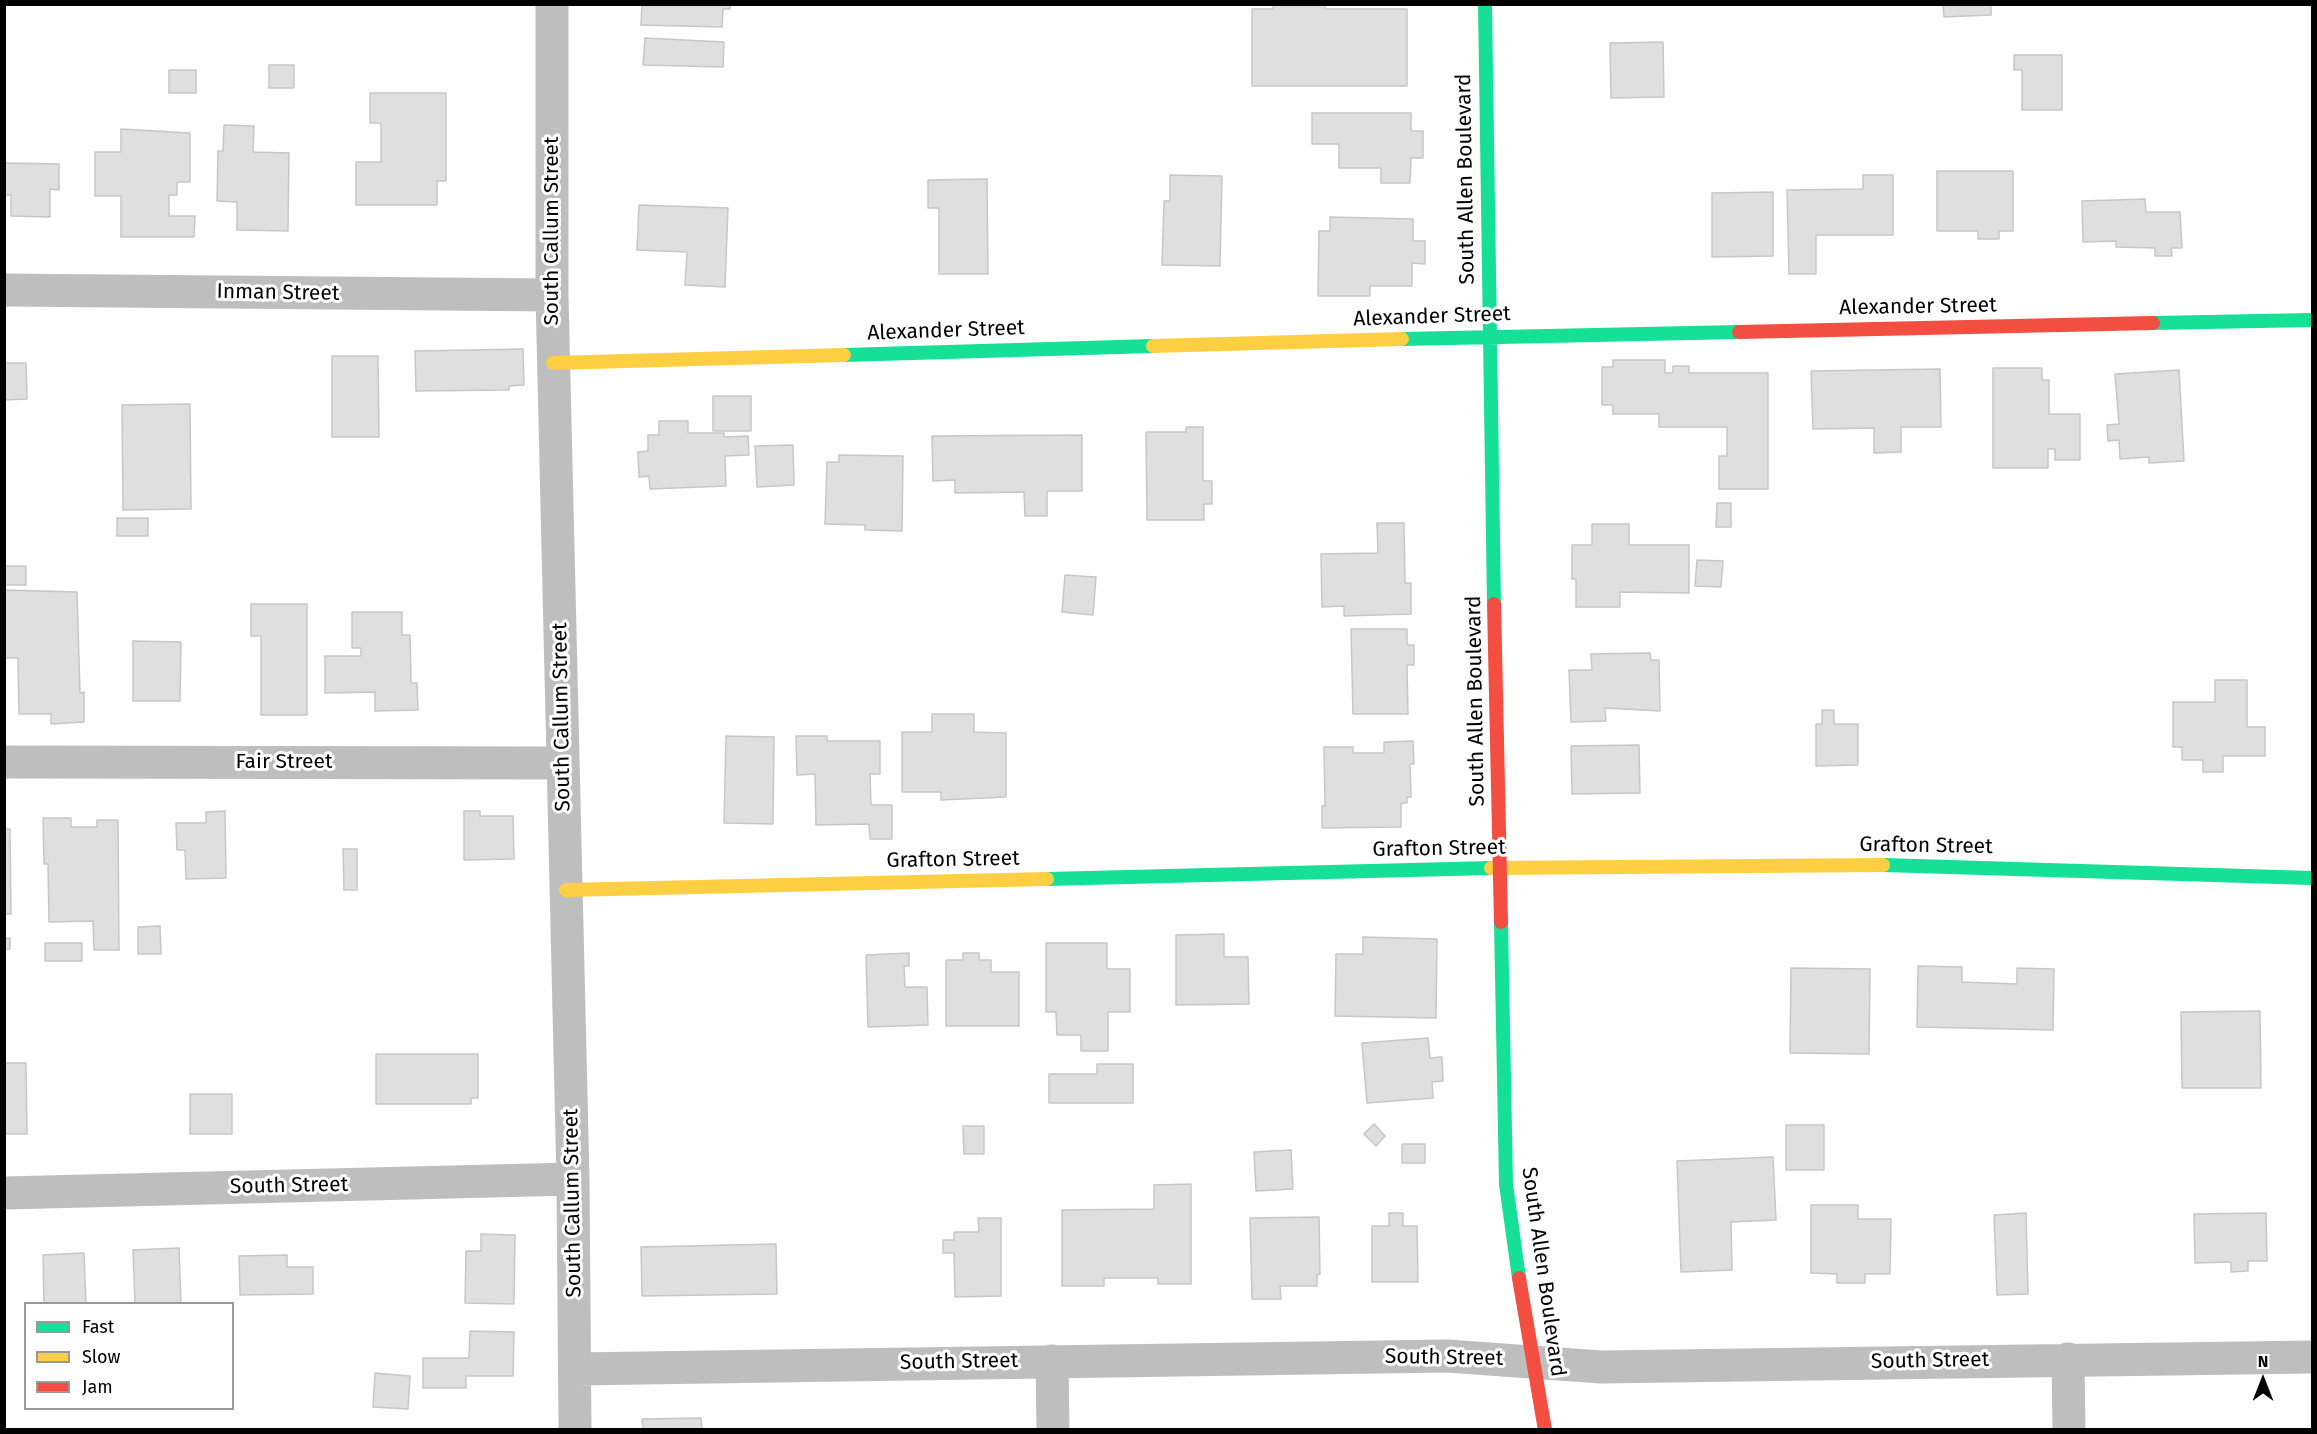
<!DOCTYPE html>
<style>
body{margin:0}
#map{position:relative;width:2317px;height:1434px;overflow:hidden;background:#fff;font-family:"Fira Sans",sans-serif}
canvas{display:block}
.frame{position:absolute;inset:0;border:6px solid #000;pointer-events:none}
.legend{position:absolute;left:24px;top:1302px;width:210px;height:108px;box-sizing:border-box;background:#fff;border:2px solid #999;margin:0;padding:8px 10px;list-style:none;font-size:18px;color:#000}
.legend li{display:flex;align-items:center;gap:12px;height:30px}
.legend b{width:30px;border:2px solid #999}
.north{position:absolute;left:2233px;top:1350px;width:60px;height:60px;-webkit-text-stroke:4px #fff;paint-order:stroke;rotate:0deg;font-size:16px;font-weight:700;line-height:24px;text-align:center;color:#000}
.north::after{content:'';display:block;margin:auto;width:21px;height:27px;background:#000;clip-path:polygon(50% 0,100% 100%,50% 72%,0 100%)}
</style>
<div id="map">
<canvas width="2317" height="1434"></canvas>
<div class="frame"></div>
<ul class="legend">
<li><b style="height:8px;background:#16e098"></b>Fast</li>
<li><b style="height:8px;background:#ffcf43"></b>Slow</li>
<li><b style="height:8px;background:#f24e42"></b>Jam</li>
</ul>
<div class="north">N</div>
</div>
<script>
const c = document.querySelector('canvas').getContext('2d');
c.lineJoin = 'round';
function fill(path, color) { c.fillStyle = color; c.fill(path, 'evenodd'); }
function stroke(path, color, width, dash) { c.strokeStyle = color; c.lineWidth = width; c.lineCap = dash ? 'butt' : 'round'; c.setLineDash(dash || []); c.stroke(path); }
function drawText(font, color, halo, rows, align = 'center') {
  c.font = font + ' "Fira Sans",sans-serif'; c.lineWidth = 6; c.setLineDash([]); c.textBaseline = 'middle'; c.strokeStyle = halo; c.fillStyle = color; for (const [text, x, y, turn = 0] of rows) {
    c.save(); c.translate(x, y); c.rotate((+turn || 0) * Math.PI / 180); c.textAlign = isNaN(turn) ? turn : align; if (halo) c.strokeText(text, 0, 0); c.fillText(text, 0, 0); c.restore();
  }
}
const building = new Path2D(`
 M642,4H730V9H723L722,27L641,25Z
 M1273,4H1325V9H1407V86H1252V9H1273Z
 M1943,4H1991V15L1944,17Z
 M645,38L724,42L723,67L643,65Z
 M1663,42L1664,97L1611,98L1610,43Z
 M2014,55H2062V110H2022V70H2014Z
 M269,65H294V88H269Z
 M169,70H196V93H169Z
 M370,93H446V181H437V205H356V162H381V123H370Z
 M1312,113H1411V131H1423V158H1411L1410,183H1381V168H1339V144H1312Z
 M224,125L254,126L253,152L289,153L288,231L237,230V202L217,201L218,151H223Z
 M121,129L190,133V182H177V195H169V216H195L194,237H121V196H95V152H121Z
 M4,163L59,164V190L50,189V217L11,216V195H4Z
 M1937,171H2013V231H1999V239H1978V231H1937Z
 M1170,175L1222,176L1220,266L1162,265L1164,201H1170Z
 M1863,175H1893V235H1816V274H1789L1787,190L1863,189Z
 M987,179L988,274H939V208H928V180Z
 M1773,192V256L1712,257V193Z
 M2145,199L2146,212H2180L2182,248H2171L2172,256H2155V248L2116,247V241L2083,242L2082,201Z
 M639,205L728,208L725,287L685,285L687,252L637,250Z
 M1330,217L1413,219V241H1425V264L1412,263V286H1370V296H1318L1319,231H1330Z
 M523,349L524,385L509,386V390L416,391L415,351Z
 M4,354L5,363H26L27,399L4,400Z
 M332,356H378L379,437H332Z
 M1613,360H1665V373H1673V366H1689V373H1768V489H1719V456H1727V427H1659V414H1613V405H1602V367H1613Z
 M1993,368H2042V380H2049V414H2080V460H2055V449H2048V468H1993Z
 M1940,369L1941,427H1901V452L1874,453V428L1813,429L1811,371Z
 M2179,370L2184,461L2149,463V457L2120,459L2119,440L2108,441L2107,425L2119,424L2115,374Z
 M713,396H751V431H713Z
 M190,404L191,509L123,510L122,405Z
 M659,421H688V433H724V437L748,436L749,455L725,456L726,486L650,489L649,476L639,477L638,452L648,451V435H659Z
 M1186,427H1203V481H1212V504H1204V520H1147L1146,432H1186Z
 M1082,435V491H1047V516H1025L1024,492L955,493V480L933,481L932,436Z
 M793,445L794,485L757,487L755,446Z
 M839,455L903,456L902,531L865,530V525L825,524L827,462H839Z
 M1717,503H1731V527H1716Z
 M117,518H148V536H117Z
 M1377,523H1404L1405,583H1411V614L1344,616V606L1322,607L1321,554L1378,553Z
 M1592,524H1629V545H1689V593L1620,592V607H1576V579H1572V545H1592Z
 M1697,560L1723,561L1721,587L1695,586Z
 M5,566H26V585H5Z
 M1065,575L1096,577L1093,615L1062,612Z
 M4,590L77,592L80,693L84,692V722L51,724V714H19L18,658H4Z
 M251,604H307V715H261V636H251Z
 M352,612H402V635H410L411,683H417L418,710L375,711V692L325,693V656H361V648H352Z
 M1351,629H1407V645H1414V665H1407L1408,714H1353Z
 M133,641L181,642L180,701H133Z
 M1650,653L1651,660H1659L1660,711L1605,708L1606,721L1571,722L1569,670H1592L1591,654Z
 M2215,680H2247V727H2265V756H2223V772H2203V760H2182V747H2173V702H2215Z
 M1822,710H1834V724H1858V765L1816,766V724H1822Z
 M932,714H974V732L1006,733V797L941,800V792H902V732H932Z
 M726,736L774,737L773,824L724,823Z
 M796,736H827V741H880V774H870L871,805H892V839H870L869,824L816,825L815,774L797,775Z
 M1413,741L1414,764H1410L1411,797H1407V803H1401V827L1322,828V806H1325L1324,747H1353V753H1384V742Z
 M1639,745L1640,793L1572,794L1571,746Z
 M225,811L226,878L186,879L185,850H177L176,823H206V812Z
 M464,811H480V816H513L514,859L464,860Z
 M43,818H71V827H97V820H118L119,950H94L93,921L49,922L48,864H44Z
 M4,829H10L11,914H4Z
 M343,849H357V890H344Z
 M160,926L161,954H138V927Z
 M1224,934V957H1248L1249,1004L1176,1005V935Z
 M1363,937L1437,939L1436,1018L1335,1016L1336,954H1363Z
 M4,938H10V949H4Z
 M45,943H82V961H45Z
 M1046,943H1107V969H1130V1012H1108V1051H1081V1035H1057L1056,1012H1046Z
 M909,953V966H904L905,987H927L928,1025L868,1027L866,955Z
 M963,953H979V960H991V972H1019V1026H946V960H963Z
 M1918,966L1962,967V982L2017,984V968L2054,969L2053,1030L1917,1027Z
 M1791,968L1870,969L1869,1054L1790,1053Z
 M2260,1011L2261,1088H2182L2181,1012Z
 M1428,1038L1430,1058L1442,1057L1443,1081L1432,1082L1433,1098L1367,1103L1362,1043Z
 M376,1054H478V1098H471V1104H376Z
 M4,1063H26L27,1134H4Z
 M1097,1064H1133V1103H1049V1074H1097Z
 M190,1094H232V1134H190Z
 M1374,1124L1385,1136L1376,1146L1364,1134Z
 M1786,1125H1824V1170H1786Z
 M963,1126H984V1154H964Z
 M1402,1144H1425V1163H1402Z
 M1291,1150L1293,1189L1256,1191L1254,1152Z
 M1773,1157L1776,1220L1731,1222L1732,1270L1681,1272L1677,1161Z
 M1191,1184V1284H1158V1278H1104V1286H1062V1210L1154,1209V1185Z
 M1811,1205H1858V1219H1891L1890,1274H1865V1283H1837V1274L1811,1273Z
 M1389,1213H1403V1226H1417L1418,1282H1372V1226H1389Z
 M2026,1213L2028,1294L1997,1295L1994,1215Z
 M2266,1213L2267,1261H2248V1271L2231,1272V1262L2195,1263L2194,1214Z
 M1319,1217L1320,1274L1317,1275V1286H1280L1281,1299H1252L1250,1218Z
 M978,1218H1001V1296L955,1297L954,1253H943V1240H954V1232H979Z
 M481,1234L515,1235L514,1304L465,1303L466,1251H481Z
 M776,1244L777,1294L642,1296L641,1247Z
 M179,1248L181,1304H135L133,1250Z
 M84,1253L86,1304H44L43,1255Z
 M287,1255V1267H313V1294L240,1295L239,1256Z
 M470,1331L514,1332L513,1376H466V1388H423V1358H469Z
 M375,1373L410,1376L408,1409L373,1407Z
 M701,1418L702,1430H643L642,1419Z`);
fill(building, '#dfdfdf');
stroke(building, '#c7c7c7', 1.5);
stroke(new Path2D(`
 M552,4V295L573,1179L575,1430
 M4,290L552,295
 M4,762L563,763
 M4,1193L573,1179
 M2068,1359L2069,1430
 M1052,1361L1053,1430
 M576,1369L1447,1356L1601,1367L2312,1357`), '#bebebe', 33);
stroke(new Path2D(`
 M1485,4L1494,604
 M2153,323L2312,320
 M1402,339L1739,332
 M844,355L1153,346
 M1883,865L2312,878
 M1047,879L1491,868
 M1501,922L1506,1184L1519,1278`), '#16e098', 14);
stroke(new Path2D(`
 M1153,346L1402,339
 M553,363L844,355
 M1491,868L1883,865
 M566,890L1047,879`), '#ffcf43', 14);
stroke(new Path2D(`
 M1739,332L2153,323
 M1494,604L1501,922
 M1519,1278L1545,1430`), '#f24e42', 14);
drawText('21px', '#000', '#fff', [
 ["South Allen Boulevard",1466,179,-91],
 ["South Callum Street",552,231,-90],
 ["Inman Street",278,293,1],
 ["Alexander Street",1918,307,-1],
 ["Alexander Street",1432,317,-2],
 ["Alexander Street",946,331,-2],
 ["South Allen Boulevard",1476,701,-91],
 ["South Callum Street",562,717,-91],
 ["Fair Street",284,762],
 ["Grafton Street",1926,846,1],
 ["Grafton Street",1439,849,-1],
 ["Grafton Street",953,860,-1],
 ["South Street",289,1186,-1],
 ["South Callum Street",573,1203,-91],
 ["South Allen Boulevard",1543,1272,82],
 ["South Street",1444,1358,1],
 ["South Street",1930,1361,-1],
 ["South Street",959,1362,-1]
]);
</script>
